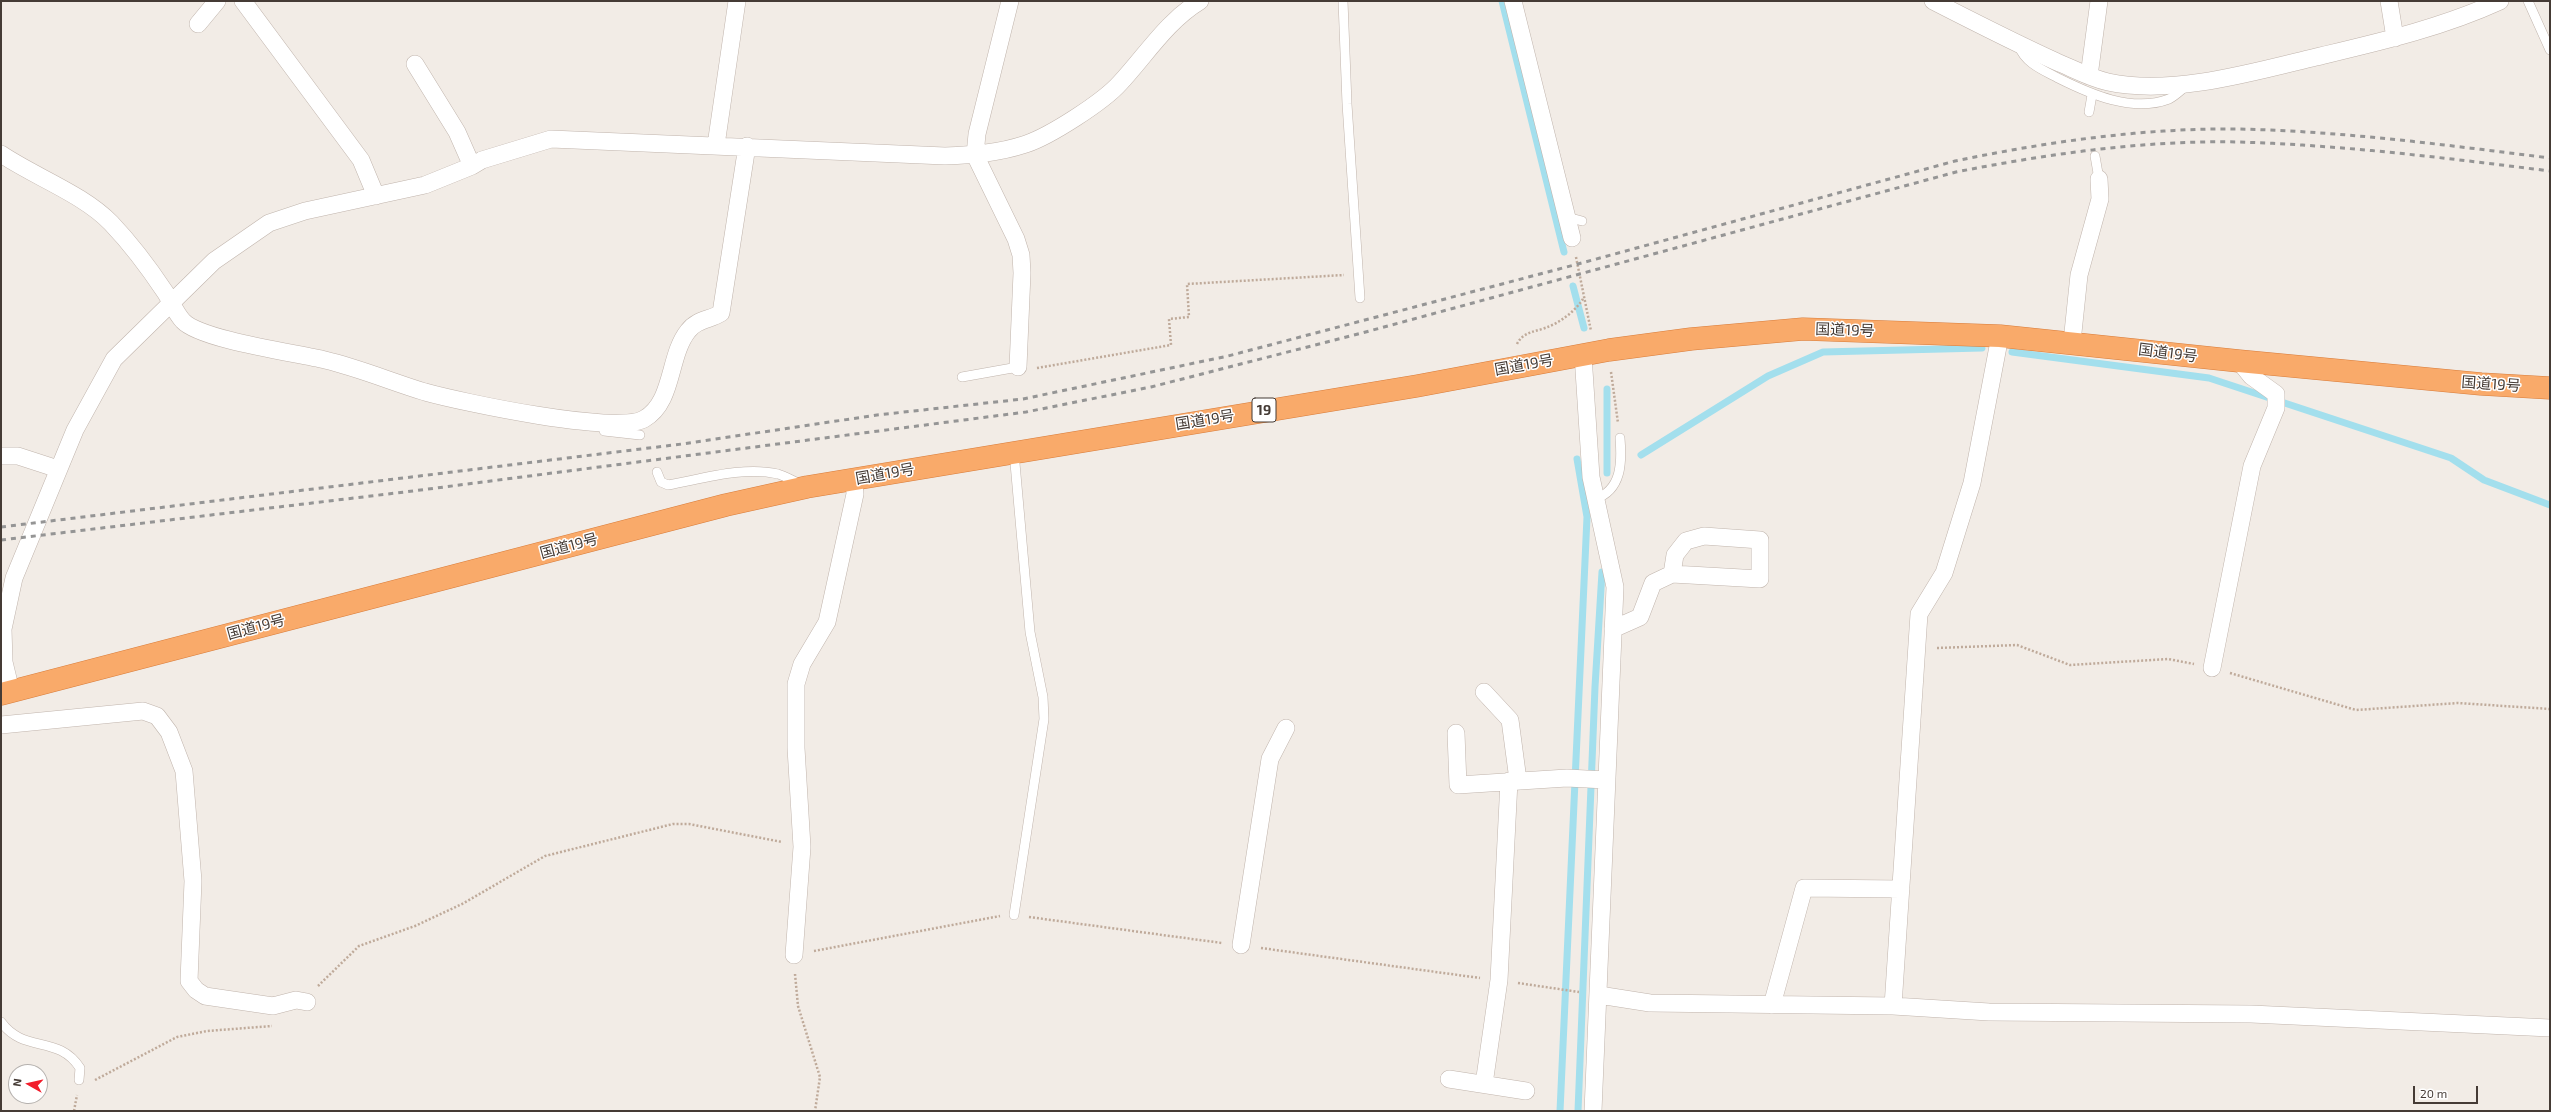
<!DOCTYPE html>
<meta charset="utf-8">
<style>
body{margin:0}
#map{position:relative;width:2551px;height:1112px;overflow:hidden;background:#f2ece6;font-family:"Exo 2",sans-serif}
canvas{display:block}
.frame{position:absolute;inset:0;border:2px solid #453b35;pointer-events:none}
.north{position:absolute;left:8px;top:1064px;width:40px;height:40px;box-sizing:border-box;background:#fff;border:1px solid #b5b1ae;border-radius:50%;rotate:278deg;font-size:11px;font-weight:700;line-height:16px;text-align:center;color:#453b35}
.north::after{content:'';display:block;margin:auto;width:14px;height:18px;background:#f21d2b;clip-path:polygon(50% 0,100% 100%,50% 72%,0 100%)}
.scale{position:absolute;left:2413px;top:1086px;width:65px;height:18px;box-sizing:border-box;border:2px solid #453b35;border-top:0;padding-left:5px;font-size:12px;line-height:14px;white-space:nowrap;color:#453b35;-webkit-text-stroke:3px #fff;paint-order:stroke}
</style>
<div id="map">
<canvas width="2551" height="1112"></canvas>
<div class="frame"></div>
<div class="north">N</div>
<div class="scale">20 m</div>
</div>
<script>
const c = document.querySelector('canvas').getContext('2d');
c.lineJoin = 'round';
function stroke(path, color, width, dash) { c.strokeStyle = color; c.lineWidth = width; c.lineCap = dash ? 'butt' : 'round'; c.setLineDash(dash || []); c.stroke(path); }
function drawText(font, color, halo, rows, align = 'center') {
  c.font = font + ' "Exo 2","Noto Sans JP",sans-serif'; c.lineWidth = 3; c.setLineDash([]); c.textBaseline = 'middle'; c.strokeStyle = halo; c.fillStyle = color; for (const [text, x, y, turn = 0] of rows) {
    c.save(); c.translate(x, y); c.rotate((+turn || 0) * Math.PI / 180); c.textAlign = isNaN(turn) ? turn : align; if (halo) c.strokeText(text, 0, 0); c.fillText(text, 0, 0); c.restore();
  }
}
stroke(new Path2D(`
 M1502,1L1564,252
 M1573,286L1584,328
 M2012,352L2209,378L2451,458L2484,480L2550,505
 M1607,389V473
 M1641,455L1768,376L1823,352L1982,348
 M1560,1111L1587,517L1577,459
 M1578,1111L1595,687L1602,572`), '#a3dfed', 7);
const lane = new Path2D(`
 M1343,1L1347,104L1360,298
 M2528,1L2550,50
 M2019,46C2025,63 2043,70 2058,78C2090,94 2132,113 2169,99C2175,96 2181,90 2186,86
 M2089,112L2092,95
 M2095,156L2099,179
 M1567,217L1582,221
 M962,377L1018,367
 M604,431L640,435
 M657,472L661,482L668,485C702,479 743,466 778,474C785,476 793,481 800,484
 M1595,499C1622,490 1622,462 1620,438
 M1014,915L1044,719L1043,697L1030,632L1014,452
 M1,1022C24,1054 58,1034 80,1068L79,1080`);
const street = new Path2D(`
 M243,1L361,160L376,196
 M1010,1L977,134L975,155L1016,239L1021,255L1022,273L1018,367
 M1513,1L1572,238
 M1933,1C1974,22 2015,43 2057,62C2074,69 2090,78 2108,82C2172,96 2254,72 2316,57C2379,42 2441,28 2500,1
 M2389,1L2395,38
 M198,24L217,1
 M415,64L457,132L472,166
 M2089,76L2099,1
 M716,145L737,1
 M1,154C35,177 83,194 111,223C131,244 149,268 165,292C171,301 176,314 183,321C201,340 296,353 325,360C359,368 392,382 425,392C461,402 616,435 644,419C674,402 668,356 688,331C697,319 710,320 721,313L747,146
 M2072,342L2079,275L2100,199L2099,179
 M1583,355L1591,477L1615,587L1593,1111
 M1,456H18L58,469
 M1613,629L1640,617L1653,583L1672,574L1760,579V540L1704,536L1686,541L1675,555L1672,574
 M2212,668L2252,466L2276,408V394L2251,376L2239,361
 M11,691L4,662L3,629L14,578L75,430L114,359L214,261L269,223L305,211L425,185L472,166L482,160L551,139L945,156C973,155 999,153 1026,144C1050,136 1103,102 1120,83C1146,55 1167,21 1200,1
 M1484,692L1510,720L1518,780
 M1,725L143,711L157,716L169,732L184,771L193,881L189,981L196,990L205,996L273,1006L296,1000L307,1002
 M1456,733L1458,785L1567,778L1606,780
 M1241,945L1270,759L1286,728
 M794,955L802,847L796,748V684L802,664L827,622L855,494L854,480
 M1599,995L1650,1003L1893,1006L1989,1012L2251,1014L2550,1028
 M1772,1005L1804,888L1901,889
 M1893,1006L1919,614L1944,573L1972,483L2000,336
 M1449,1079L1526,1091
 M1484,1084L1499,980L1509,781`);
const highway = new Path2D(`
 M1,694L726,505L807,487L1417,386L1609,350L1691,339L1803,329L2000,336L2239,361L2481,384L2550,388`);
stroke(lane, '#c0b4ac', 10);
stroke(street, '#c0b4ac', 18);
stroke(highway, '#d87c3a', 23);
stroke(new Path2D(`
 M1576,257L1591,331
 M1517,344C1523,332 1534,332 1545,328C1560,323 1577,310 1584,297
 M1037,368L1171,345L1169,319L1189,317L1187,284L1344,275
 M1611,372L1618,423
 M1937,648L2017,645L2070,665L2168,659L2194,664
 M2230,673L2356,710L2458,703L2550,709
 M1029,917L1222,943
 M1261,948L1480,978
 M814,951L1000,916
 M795,974L798,1006L820,1077L815,1111
 M1518,983L1579,992
 M318,986L359,946L415,926L462,904L545,856L673,824H689L782,842
 M95,1080L177,1037L207,1031L272,1026
 M74,1111L77,1095`), '#bfaa9a', 2.5, [2, 2]);
stroke(lane, '#fff', 9);
stroke(street, '#fff', 17);
stroke(highway, '#f9aa6a', 22);
stroke(new Path2D(`
 M1,527L682,444L877,415L1023,399L1228,356L1578,264L1955,161C2047,142 2142,128 2237,129C2341,131 2446,145 2550,158
 M1,540L413,491L1026,412L1151,387L1362,333L1956,172C2048,154 2144,140 2238,142C2342,145 2446,158 2550,171`), '#959595', 3, [5, 5]);
for (const [x, y, w] of [
 [1264,410,24]
]) { const box = new Path2D(); box.roundRect(x - w / 2, y - 12, w, 24, 3); c.fillStyle = '#fff'; c.fill(box); stroke(box, '#453b35', 1); }
drawText('bold 14px', '#453b35', null, [
 ["19",1264,410]
]);
drawText('15px', '#453b35', '#fff', [
 ["国道19号",1845,330,2],
 ["国道19号",2168,353,7],
 ["国道19号",1524,365,-10],
 ["国道19号",2491,384,4],
 ["国道19号",1205,420,-9],
 ["国道19号",885,474,-10],
 ["国道19号",569,546,-15],
 ["国道19号",256,627,-15]
]);
</script>
